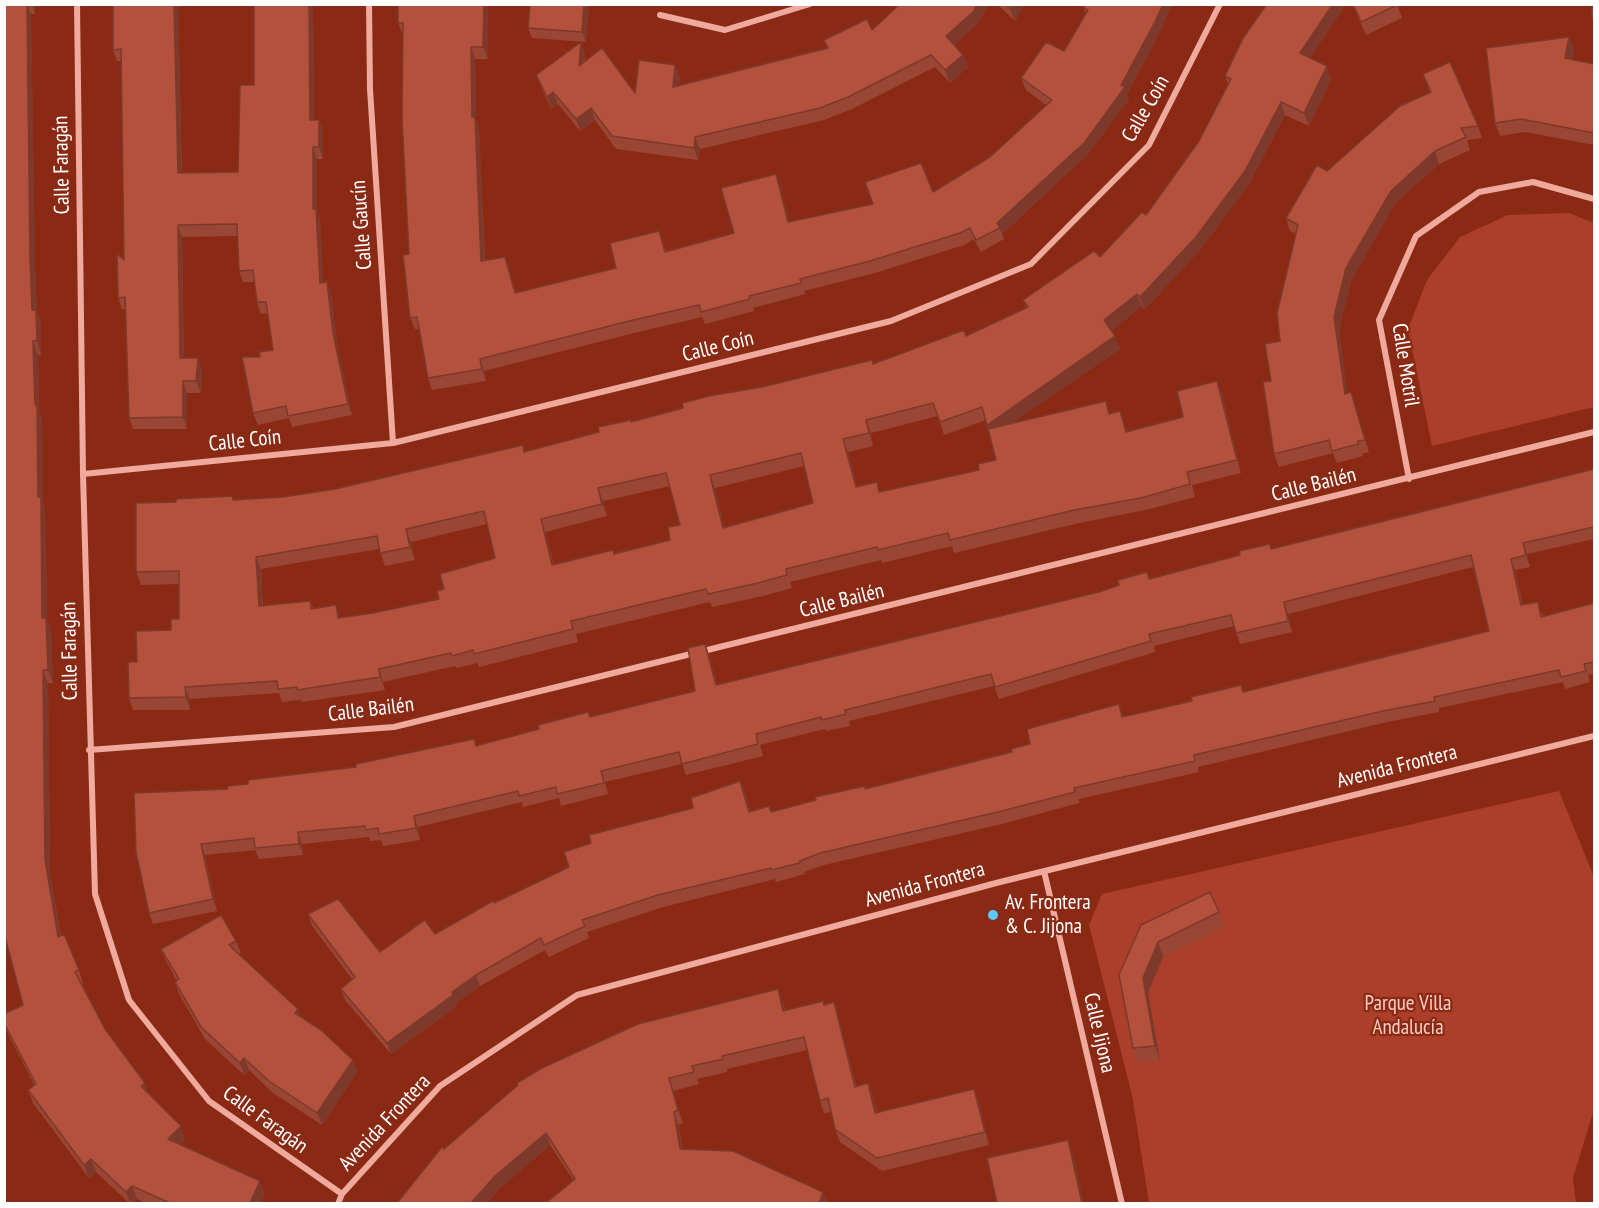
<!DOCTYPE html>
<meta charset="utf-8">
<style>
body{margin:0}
#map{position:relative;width:1599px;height:1208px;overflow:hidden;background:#8a2a15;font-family:"PT Sans Narrow",sans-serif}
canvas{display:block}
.frame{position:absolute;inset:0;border:6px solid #fff;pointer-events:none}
</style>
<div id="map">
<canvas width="1599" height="1208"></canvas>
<div class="frame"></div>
</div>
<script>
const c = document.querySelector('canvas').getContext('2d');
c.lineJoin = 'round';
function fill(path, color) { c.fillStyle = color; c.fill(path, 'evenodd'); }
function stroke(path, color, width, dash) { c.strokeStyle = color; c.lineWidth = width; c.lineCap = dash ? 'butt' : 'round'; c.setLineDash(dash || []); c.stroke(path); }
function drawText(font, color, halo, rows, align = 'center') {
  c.font = font + ' "PT Sans Narrow",sans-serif'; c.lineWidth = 4.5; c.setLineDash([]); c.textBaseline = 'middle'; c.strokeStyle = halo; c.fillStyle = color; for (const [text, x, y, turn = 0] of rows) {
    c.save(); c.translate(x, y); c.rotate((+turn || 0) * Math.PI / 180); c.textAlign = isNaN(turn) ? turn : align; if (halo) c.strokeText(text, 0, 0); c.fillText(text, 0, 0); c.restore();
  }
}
fill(new Path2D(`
 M1569,213L1594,223V407L1432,446L1408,329L1427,280L1460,237L1508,215Z
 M1559,791L1594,877V1109L1573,1178L1576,1203H1149L1132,1095L1089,925L1102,894Z`), '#ab3f2a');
stroke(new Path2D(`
 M77,4L83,474L95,894L129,1000L209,1101L342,1194
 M369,4L370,89L393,443
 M660,15L725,30L810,4
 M83,474L393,443L891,321L1031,264L1149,145L1220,4
 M1409,479L1379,320L1416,236L1479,192L1533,182L1594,199
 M89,750L394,727L1594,432
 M1044,871L1122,1204
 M338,1204L342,1194L440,1086L577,995L1000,882L1594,736`), '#efaa9d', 6);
fill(new Path2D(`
 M4,4H35V14H31L35,270L37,312L41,324V355H38L39,410L42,418L43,504L45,510L47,619L51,631L53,683H48L50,874L61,936L79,970L83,984H82L105,1029L150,1096L185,1140L181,1144L265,1194L260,1203H146L137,1199L132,1203H129L96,1172L89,1178L33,1103L28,1090L35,1086L4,1026V1023L23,1005Z
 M178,4L182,173L238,172L254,85V4H313L314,120H319L323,132V159H317V213L320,220L323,282H327L331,293L337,344L352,415L292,427L289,418L258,425L253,413L260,357L273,350L268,313L261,314L257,302L254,282H243L239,271L237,236L182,237L184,358L202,369L201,393H187V429H133L129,418L125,309H122L118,298L124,260L121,61H117L113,50Z
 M488,4V59H475L476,120L479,128L485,260L505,257L516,293L616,268L659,231L666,251L734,233L780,186L789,222L933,192L990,157L1046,105L1026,90L1021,78L1064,51L1086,13L1084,8L1160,32L1127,94L1129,99L1088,154L1002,234L1004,239L981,252L974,239L964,245L875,273L804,291L805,294L753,308L754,311L705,324L702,317L634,333L484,371L486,381L432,390L428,378L419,329H415L410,318L403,35L398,23Z
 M530,4H589L586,42L532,38L528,28Z
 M900,4H989L977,24L954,45L963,55L968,67L950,83L935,67L852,109L824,120L700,149L698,160L616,149L595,120L580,131L558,104L551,109L541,87L536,75L581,42L585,55V62L635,93L680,77L679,85L827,48L824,40L872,30Z
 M997,4H1025L1015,21Z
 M1267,4H1346L1310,58L1331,79L1309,126L1285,115L1249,184L1200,250L1144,310L1142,306L1111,331L1120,349L1012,423L1111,414L1120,411L1127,432L1183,417L1217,381L1222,394L1241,473L1192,485L1195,497L1146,510L1079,523L954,553L952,546L882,563L881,560L790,582L792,588L763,596L712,607L710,602L576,634L578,642L479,667L478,663L456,668L455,666L383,682L385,690L301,702V700L282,702L279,693L190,699V710H133L129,698L137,662L171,630L179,619V584L141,585L136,572L176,502L283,497L335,489L523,445L525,452L762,387L873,364L966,336L1026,308L1023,300L1100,257L1146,215L1199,141L1228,84L1225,76ZM938,416L944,435L986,420L996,460L979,470L880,492L857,487L848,452L873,446L871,433ZM804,466L813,503L724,527L715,488ZM670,486L680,525L670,540L614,553L554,565L545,532L607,516L603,501ZM487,524L495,558L444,589L439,599L373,613L340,618L313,608L310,601L263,606L261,569L379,549L385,566L415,560L411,542Z
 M1352,4H1397L1402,18L1366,35Z
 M1588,4H1594V23L1591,13L1593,6Z
 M1574,50L1572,60L1594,64V145L1525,132L1500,136L1495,123Z
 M1423,74L1478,126L1482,138L1467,140L1470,150L1439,164L1395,203L1351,281L1339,329L1347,393L1351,392L1369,452L1362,454L1363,456L1337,463L1333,453L1279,467L1274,454L1271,381L1280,341L1296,234L1290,231L1286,218L1327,171L1430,93Z
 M1594,469V539L1527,554L1530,567L1515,570L1523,605L1542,613L1543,616L1594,603V674L1588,675L1590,682L1565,689L1563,682L1439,708V712L1387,722L1198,767L1199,772L1079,799V803L1002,824L824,865L804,872L805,874L776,882L775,879L663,907L587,932L589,938L549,957L545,950L480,986L456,1003L457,1006L391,1054L345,1000L341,989L352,979L312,926L308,914L380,952L435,934L494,903L693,808L745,792L750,811L769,806L772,812L1012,752L1030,744L1123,717L1192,701L1241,685L1244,692L1489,631L1473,567L1288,614L1292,632L1240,644L1234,626L1154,646L1155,652L999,699L994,686L849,721L850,726L826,731L825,729L760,745L763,756L686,775L682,764L605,782L608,794L561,806L559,798L523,807L522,802L418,827L420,840L383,846L381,840L370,841L369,837L302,844L303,855L259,859L255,850L205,855L217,911L153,924L149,913L228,789L248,784L356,767L477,746L539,729L588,712L590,717L695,691L705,644L709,655L717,685L1099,592Z
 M1219,912L1224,927L1163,957L1148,993L1160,1060L1139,1063L1133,1048L1141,925Z
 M236,941L241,953L239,954L301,1017L353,1060L357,1072L322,1125L273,1093L249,1070L244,1075L205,1039L179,994L175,982L177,981L166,961L161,949Z
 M823,1001L825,1004L838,1015L856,1086L868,1083L873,1096L877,1112L974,1089L979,1102L989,1145L882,1171L840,1142L835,1129L831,1112L824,1113L820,1101L807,1050L727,1069V1072L697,1079L699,1084L673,1091L683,1123L678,1125L683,1149L823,1192L828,1203H546L573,1180L550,1145L499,1189L487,1203H397L444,1149L783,1002L785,1010Z`), '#9a4634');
fill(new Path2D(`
 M27,4H28L31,14L35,270L37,312L41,324V355L37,341L32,310L30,257Z
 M32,4H35V14Z
 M174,4H178L182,185L178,173Z
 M309,4H313L314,132L310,120Z
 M484,4H488V59L483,47Z
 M584,4H589L586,42L582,32Z
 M977,4H989L977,24L951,48L946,36Z
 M1013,4H1025L1015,21L1010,9Z
 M1163,4H1172L1160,32L1127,94L1129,99L1088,154L1002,234L997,223L1121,85Z
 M1333,4H1346L1305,66L1300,53Z
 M1569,37L1574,50L1570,71L1565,58Z
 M581,42L585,55L583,78L579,66Z
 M471,47L475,59L476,120L479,128L485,272L481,261L472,117Z
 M963,55L968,67L950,83L945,70Z
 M675,65L680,77L677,99L673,87Z
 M1327,66L1331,79L1309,126L1304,113Z
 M553,92L558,104L551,109L547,97Z
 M1281,102L1285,115L1249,184L1200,250L1144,310L1140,297Z
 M591,108L595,120L580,131L576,119Z
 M319,120L323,132V159L319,147Z
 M695,137L700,149L698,160L694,148Z
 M313,147L317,159V213L320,220L324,294L320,283L313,209Z
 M1435,151L1439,164L1395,203L1351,281L1339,329L1349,406L1345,394L1334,317L1346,268L1391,191Z
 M776,174L780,186L793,234L788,222Z
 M178,225L182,237L184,370L180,358Z
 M327,282L331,293L337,344L352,415L348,404L333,333Z
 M1137,294L1142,306L1109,333L1104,320Z
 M1115,336L1120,349L992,437L987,425Z
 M33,341L38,355L39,410L42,418L43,504L45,510L47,619L51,631L53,683L48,670L42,618L35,405Z
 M198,358L202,369L201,393L196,381Z
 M480,359L484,371L486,381L482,369Z
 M183,381L187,393V429L183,417Z
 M1217,381L1222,394L1241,473L1237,460Z
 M866,420L871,433L873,446L869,433Z
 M843,439L848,452L860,500L856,487Z
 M710,475L715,488L727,540L723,528Z
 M598,488L603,501L607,516L602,504Z
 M541,519L545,532L557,578L552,565Z
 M406,529L411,542L415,560L410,547Z
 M1523,543L1527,554L1530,567L1526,555Z
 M256,557L261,569L263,619L259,606Z
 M1511,559L1515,570L1525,617L1521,605Z
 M1284,602L1288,614L1292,632L1288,621Z
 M336,605L340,618H338Z
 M705,644L709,655L720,697L716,685Z
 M379,669L383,682L385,690L380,677Z
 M43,670L48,683L50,874L63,950L58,937L45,860Z
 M185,687L190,699V710L186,697Z
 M740,781L745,792L753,823L749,812Z
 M414,816L418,827L420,840L416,828Z
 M298,832L302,844L303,855L299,844Z
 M201,844L205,855L217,911L213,899Z
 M1158,942L1163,957L1148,993L1160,1060L1155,1046L1143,978Z
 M476,975L480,986L456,1003L457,1006L391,1054L387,1043L452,992Z
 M778,989L783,1002L788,1024L783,1011Z
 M834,1002L838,1015L859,1100L855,1087Z
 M298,1009L302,1021L295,1013Z
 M244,1058L249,1070L244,1075L240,1063Z
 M353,1060L357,1072L322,1125L317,1113Z
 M669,1078L673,1091L683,1123L678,1110Z
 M145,1083L150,1096L141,1086Z
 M868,1083L873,1096L880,1126L875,1113Z
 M974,1089L979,1102L989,1145L985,1132Z
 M674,1112L678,1125L685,1162L680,1149Z
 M181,1126L185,1140L173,1152L168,1139Z
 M546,1133L550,1145L499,1189L487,1203H471L495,1176Z
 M1068,1140L1073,1154L1084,1203H1082Z
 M91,1159L96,1172L89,1178L84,1165Z
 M260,1181L265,1194L260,1203H250Z
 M132,1186L137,1199L132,1203H130L126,1192Z
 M823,1192L828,1203H819Z`), '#7d392b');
const building = new Path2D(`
 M4,4H27L30,257L32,310H36L37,341H33L35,405H37L38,497H41L42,618H46L48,670H43L45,860L58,937L64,934L79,970L75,972L105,1029L145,1083L141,1086L181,1126L168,1139L260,1181L250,1203H251H170L132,1186L126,1192L91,1159L84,1165L28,1090L36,1084L4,1023V1014L23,1005L4,933Z
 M113,4H174L178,173L238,172L240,85H254V4H309L310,120H319V147H313V209H316L320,283L327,282L333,333L348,404L288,416L286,406L253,413L242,357H260L259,352L273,350L266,302H257L253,270L239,271L237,224L178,225L180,358H198L196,381H183V417L129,418L125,297L118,298L117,254L124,260L121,49L113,50Z
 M398,4H484L483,47H471L472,117H475L481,261L505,257L515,293L616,268L610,243L659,231L665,252L734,233L721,188L776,174L788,222L873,204L865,182L921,163L933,192L990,157L1052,100L1021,78L1046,42L1064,51L1088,10L1084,8L1086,4H1163L1156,20L1121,85L1125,87L1084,143L997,223L1000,228L976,240L970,228L960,233L870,261L800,279L801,283L749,296L750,299L701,312L699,305L629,321L480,359L482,369L428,378L417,317L410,318L403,255L409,254L402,119L403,23H398Z
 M530,4H584L582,32L528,28Z
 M900,4H977L973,12L946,36L963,55L945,70L931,55L848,97L820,108L695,137L694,148L612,136L591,108L576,119L553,92L547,97L536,75L581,42L579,66L602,48L635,93L639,60L675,65L673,87L828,48L824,40L867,19L872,30Z
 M1006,4H1013L1010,9Z
 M1267,4H1333L1300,53L1327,66L1304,113L1281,102L1245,171L1196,237L1140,297L1137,294L1104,320L1115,336L987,425L982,407L940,422L933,403L866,420L869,433L843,439L856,487L877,482L879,492L979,470L978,464L996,460L988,429L1106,401L1109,414L1120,411L1126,432L1183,417L1177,391L1217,381L1237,460L1187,472L1190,484L1141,498L1074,510L950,540L948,533L878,550L877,547L786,569L787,575L758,583L708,594L706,589L571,621L573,629L474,654L473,650L452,656L451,653L379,669L380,677L297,690V687L278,689L277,681L185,687L186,697L129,698L128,662H137L136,631L171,630V619H179V571L136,572V503L176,502V499L232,496L233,500L283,497L335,489L523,445L524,452L599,432L598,427L631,420V422L683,408L682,403L709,396L762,387L872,360L873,364L964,330L966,336L1028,307L1023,300L1094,251L1100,257L1142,212L1146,215L1199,141L1231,79L1225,76L1243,38ZM801,453L813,503L723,528L710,475ZM666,473L680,525L668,527L670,540L614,554L613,550L552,565L541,519L602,504L598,488ZM484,511L495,558L440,574L444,589L437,591L439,599L373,613L338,618L336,605L311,609L310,601L259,606L256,557L377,536L380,553L410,547L406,529Z
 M1353,4H1397V5L1361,22Z
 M1594,4V14L1591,13Z
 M1569,37L1565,58L1594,64V133L1521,119L1495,123L1486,48Z
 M1450,62L1478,126L1461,128L1466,137L1435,151L1391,191L1346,268L1334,317L1345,394L1351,392L1365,440L1358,441V444L1332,451L1329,440L1274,454L1263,382L1271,381L1265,344L1280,341L1277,313L1298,225L1286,218L1317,165L1327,171L1400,106L1431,92L1423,74Z
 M1594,469V527L1523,543L1526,555L1511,559L1521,605L1538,602L1541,617L1594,603V662L1584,664L1586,671L1561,677L1559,670L1434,697L1435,701L1383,711L1194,755L1195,761L1074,788L1075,792L998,812L820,853L800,861V863L771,870V868L658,895L582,920L585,926L544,945L541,938L476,975L452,992L453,995L387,1043L341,989L355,977L308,914L338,899L380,952L425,920L435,934L493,901L494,903L569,867L564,852L591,843L589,835L693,808L691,798L740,781L749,812L769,806L771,812L816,800L815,797L865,786V789L1012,752L1011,749L1030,744L1027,729L1119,704L1122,717L1192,701L1191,697L1241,685L1243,692L1489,631L1471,555L1284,602L1288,621L1236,633L1231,615L1149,634L1151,641L995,687L991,674L845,710L846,714L822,720L821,717L756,734L758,744L682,764L679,752L601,771L604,783L557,794L556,787L519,796L518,791L414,816L416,828L379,834L378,828L366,830L365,826L298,832L299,844L255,848L254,838L201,844L213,899L149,913L136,852L134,793L228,789L227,786L248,784V780L356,767V764L474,739L476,746L539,729L538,725L588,712L590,717L695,691L688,648L705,644L716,685L1099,592L1119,585L1118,580L1147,572L1149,579L1240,555L1239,551L1270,544L1271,549Z
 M1210,892L1219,912L1158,942L1143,978L1155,1046L1133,1048L1119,975L1141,925Z
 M221,915L236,941L229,945L298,1009L295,1013L321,1030L353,1060L317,1113L269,1081L244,1058L240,1063L201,1027L175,982L179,979L161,949Z
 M778,989L783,1011L823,1001L824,1005L834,1002L855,1087L868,1083L875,1113L974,1089L985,1132L877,1158L835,1129L828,1098L820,1101L804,1037L722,1056L723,1059L692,1066L694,1072L669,1078L678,1110L674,1112L680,1149L733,1151L823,1192L819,1203H546L575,1179L546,1133L495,1176L471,1203H397L442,1147L444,1149L518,1085L517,1083L542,1068L638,1024Z
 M1068,1140L1082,1203H997L987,1158Z`);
fill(building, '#b3513d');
stroke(building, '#7d392b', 1.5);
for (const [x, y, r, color] of [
 [993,915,6,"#5bcaff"]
]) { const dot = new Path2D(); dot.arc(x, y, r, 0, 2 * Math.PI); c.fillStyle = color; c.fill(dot); stroke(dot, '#8a2a15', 2); }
drawText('21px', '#fff', '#8a2a15', [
 ["Calle Coín",1146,109,-60],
 ["Calle Faragán",62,165,-91],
 ["Calle Gaucín",362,225,-94],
 ["Calle Coín",718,347,-14],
 ["Calle Motril",1405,365,81],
 ["Calle Coín",245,441,-6],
 ["Calle Bailén",1314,485,-14],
 ["Calle Bailén",842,601,-14],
 ["Calle Faragán",70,651,-91],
 ["Calle Bailén",371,710,-7],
 ["Avenida Frontera",1397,767,-14],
 ["Avenida Frontera",925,885,-15],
 ["Calle Jijona",1099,1033,77],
 ["Calle Faragán",265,1120,36],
 ["Avenida Frontera",385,1123,-47]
]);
drawText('21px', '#fff', '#8a2a15', [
 ["Av. Frontera",1005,903],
 ["& C. Jijona",1005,927]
], 'left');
drawText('21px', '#fbccc3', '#8a2a15', [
 ["Parque Villa",1408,1004],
 ["Andalucía",1408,1028]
]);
</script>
